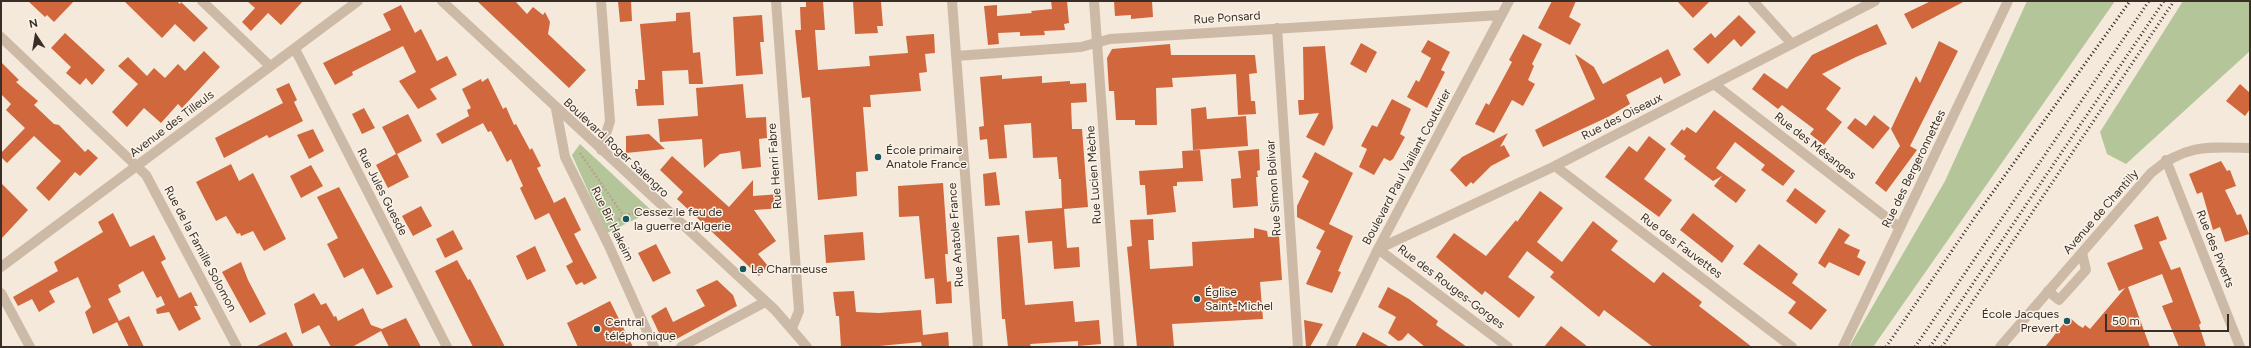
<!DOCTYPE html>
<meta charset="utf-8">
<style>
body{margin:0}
#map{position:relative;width:2251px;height:348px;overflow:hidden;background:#f4e9db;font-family:Figtree,sans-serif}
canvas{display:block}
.frame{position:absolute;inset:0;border:2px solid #392e27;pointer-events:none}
.north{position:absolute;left:16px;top:16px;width:40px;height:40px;-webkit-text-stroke:3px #fbf3e8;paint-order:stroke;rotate:348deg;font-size:11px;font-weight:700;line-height:16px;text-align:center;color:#392e27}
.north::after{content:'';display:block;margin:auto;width:14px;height:18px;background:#392e27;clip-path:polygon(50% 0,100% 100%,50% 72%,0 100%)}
.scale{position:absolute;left:2105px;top:314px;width:124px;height:18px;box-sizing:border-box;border:2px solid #392e27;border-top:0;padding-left:5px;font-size:12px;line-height:14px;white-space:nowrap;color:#392e27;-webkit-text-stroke:3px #fbf3e8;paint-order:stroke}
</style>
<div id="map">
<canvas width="2251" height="348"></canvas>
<div class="frame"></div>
<div class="north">N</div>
<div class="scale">50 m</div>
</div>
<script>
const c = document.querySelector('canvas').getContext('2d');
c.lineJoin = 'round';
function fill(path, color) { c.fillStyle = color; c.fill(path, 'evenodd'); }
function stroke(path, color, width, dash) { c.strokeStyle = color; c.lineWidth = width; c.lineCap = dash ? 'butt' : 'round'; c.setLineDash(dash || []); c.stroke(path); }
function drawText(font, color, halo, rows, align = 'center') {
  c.font = font + ' Figtree,sans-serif'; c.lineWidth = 3; c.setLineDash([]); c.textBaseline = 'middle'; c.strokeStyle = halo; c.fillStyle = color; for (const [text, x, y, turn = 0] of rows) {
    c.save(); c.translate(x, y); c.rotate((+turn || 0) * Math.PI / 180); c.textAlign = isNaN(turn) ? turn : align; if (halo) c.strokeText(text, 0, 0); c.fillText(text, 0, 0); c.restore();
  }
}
fill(new Path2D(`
 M2027,1H2115L1873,347H1849L1945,181Z
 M2183,1H2250V51L2126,164L2107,154L2100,132Z
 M580,144L652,211L607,233L572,155Z`), '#b4c599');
fill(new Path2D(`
 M28,1H74L54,22L47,15L45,17Z
 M124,1H177L180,4L181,2L208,28L194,42L175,24L162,38Z
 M247,1H303L281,25L268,13L251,31L242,22L255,8Z
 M477,1H515L527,14L533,7L543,15L545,12L550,22L548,34L586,70L569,88Z
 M618,1H631L632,21L620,22Z
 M806,1H823L825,30H815L818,70L870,66L869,56L908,53L906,36L934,34L935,53L925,54L927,72L919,73L921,91L870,95L871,107H863L868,171L856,172L857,196L818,200L810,97L802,98L795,30H801L800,7H806Z
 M853,1L881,2L883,26H877L878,33L855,34Z
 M1051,1H1067L1069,23L1064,24L1065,30L1044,31L1045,35L1020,36V32L998,33L999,44L988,45L984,6L997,5V16L1032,13L1031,11L1052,9Z
 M1114,1H1152L1153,17L1131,19V15L1115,16Z
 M1552,1H1576L1569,17L1581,24L1570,45L1538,28Z
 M1677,1H1710L1693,18Z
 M1931,1H1965L1912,29L1904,14Z
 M401,5L415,33L421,29L437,61L447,56L457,75L430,89L437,99L418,109L399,81L416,72L403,46L352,72L353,75L335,85L323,63L391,30L383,14Z
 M690,12L693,53L700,52L703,84H689L688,70L662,71L664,105L637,106L635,89H638V80H645L640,24L676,21V13Z
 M762,15L764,42H760L763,74L736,76L733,17Z
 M1739,15L1756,32L1741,47L1734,39L1708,64L1693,49L1711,33L1715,38Z
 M1877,24L1887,44L1856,57L1822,74L1841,88L1826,109L1842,122L1824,145L1810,134L1814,129L1782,105L1778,109L1752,89L1764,73L1787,89L1812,55Z
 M65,33L105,70L92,85L86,78L80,85L66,73L71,67L51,48Z
 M1523,34L1542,44L1532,64L1534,66L1528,80L1535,84L1523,106L1512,100L1494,133L1475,124L1486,103L1489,105L1512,62L1509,60Z
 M1428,40L1450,52L1441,70L1445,72L1427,108L1407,97L1416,80L1419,82L1431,58L1421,52Z
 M1939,41L1958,51L1910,146L1917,150L1886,192L1875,183L1900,146L1891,129L1916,76L1920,83Z
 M1361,43L1377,52L1366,73L1350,64Z
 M1170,44L1171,55H1255L1257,73L1249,74L1251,101H1255L1256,114L1238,115L1236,74L1172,78L1173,87L1156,88L1157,125H1135V120H1116L1114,91H1109L1107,58L1112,49Z
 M1325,46L1333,128L1324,146L1306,137L1319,113L1299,115L1298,100H1304L1303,47Z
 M1668,49L1681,75L1664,84L1661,77L1626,95L1630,104L1608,117L1543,147L1535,130L1595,99L1575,54L1594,67L1603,84Z
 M204,51L220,67L182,108L178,104L161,123L144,108L127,127L112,112L138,84L118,66L128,57L147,76L154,68L165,78L178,64L185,71Z
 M1,62L19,80L16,82L38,101L34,105L54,124L59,125L85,152L88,149L98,158L80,176L75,172L49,201L36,188L61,161L34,136L7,163L1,157V153L25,128L6,110L11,104L1,94Z
 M1002,75V79L1042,76V83L1070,81V84L1086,83L1087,102L1071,103L1072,129H1082L1088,207L1064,209L1067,248L1079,247L1080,267L1054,269L1052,241L1028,243L1025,211L1062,208L1061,179H1059L1057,157L1033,158L1031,123L1004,125L1007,158L989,159L987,139L980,140L979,127L984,126L980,77Z
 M488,78L503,109L506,107L514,125L516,124L530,150L532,148L541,166L537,168L554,203L565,197L581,230L574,234L597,278L584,285L582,282L576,285L566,266L573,262L549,213L535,220L520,188L523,186L511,159L507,162L491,131L488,132L483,123L442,144L436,134L469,116L467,110L471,108L462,89L481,79L482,82Z
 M289,83L297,100L294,102L303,121L269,138L267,135L224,158L215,138L283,103L276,89Z
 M743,84L746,118L766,117L767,138L759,139L761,167L742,169L740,151L720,154L704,168L702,139L660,142L658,119L698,116L696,88Z
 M2240,84L2250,93V109L2245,116L2226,101Z
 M1392,99L1411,109L1400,134L1405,137L1393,159L1390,161L1384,158L1374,175L1359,167L1367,149L1361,146L1372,125L1377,127Z
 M1206,107L1207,119L1246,116L1248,146L1193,150L1191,109Z
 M364,108L375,128L362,134L352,114Z
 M1714,110L1795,171L1783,186L1761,170L1765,165L1735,142L1716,168L1746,190L1736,203L1714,186L1722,176L1713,181L1684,159L1686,156L1670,144L1682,129L1684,131L1687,127L1696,133Z
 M408,114L422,141L397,154L409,177L388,188L376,165L396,154L382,127Z
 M1874,115L1890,128L1873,149L1847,128L1855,118L1866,126Z
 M313,129L324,151L309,159L297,135Z
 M1508,133L1500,147L1504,145L1510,156L1491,166L1473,184L1471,182L1466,187L1450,170L1462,157Z
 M649,134L665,149L626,153V136Z
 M1649,136L1666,149L1644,179L1672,200L1659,217L1605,177L1629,146L1637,152Z
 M1259,149L1260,170L1257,171L1258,177H1256L1258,206L1233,208L1231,179L1241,178L1238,151Z
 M1200,150L1203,181L1177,182V186H1173L1176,212L1147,215L1145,185H1140L1139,171L1183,168L1182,151Z
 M1315,152L1353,173L1329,224L1353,236L1338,271L1341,272L1332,293L1306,284L1321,251L1316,248L1325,231L1297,217V206L1309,181L1302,177Z
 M672,156L729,207L753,180V196L781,194L782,208L754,210L776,241L758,254L768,266L759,276L677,199L683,192L660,170Z
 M2221,161L2227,171L2230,170L2236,186L2225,190L2237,215L2241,214L2249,234L2225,242L2220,227L2213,230L2202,192L2197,194L2189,174Z
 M231,164L239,181L253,173L286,239L264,251L253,231L241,236L240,233L237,234L226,216L216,221L196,182Z
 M311,165L323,186L301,198L290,176Z
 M996,172L1000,205L985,206L983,174Z
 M1,183L28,210L1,239Z
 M943,183L948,254H945L947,282L951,281L952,303L936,304L934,278L925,279L919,216L899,217L898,186Z
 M339,187L393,287L377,295L363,268L344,278L327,244L338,238L317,197Z
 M1795,188L1826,211L1816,224L1786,201Z
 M1540,191L1563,208L1537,242L1562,262L1593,221L1618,241L1611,250L1654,283L1663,272L1702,302L1699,306L1752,347H1653L1604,310L1599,317L1550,277L1554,272L1527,251L1508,277L1535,297L1519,318L1485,291L1482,295L1436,257L1454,233L1486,256L1516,220L1517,222Z
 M421,206L432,226L413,236L402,216Z
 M113,213L130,247L154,235L166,259L161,262L179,298L191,292L198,306H194L201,319L179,331L169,312L157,314L156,309L165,305L161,296L157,298L143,271L118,285L121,292L108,299L119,321L129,316L144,347H129L117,322L93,334L85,312L91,307L78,277L49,291L55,302L39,312L32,299L18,306L13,297L58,271L54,262L103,232L98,222Z
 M1693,213L1734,246L1722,263L1680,230Z
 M2158,216L2167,239L2159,242L2171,270L2180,267L2201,323L2199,325L2206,347H2179L2162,306L2173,302L2162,274L2128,287L2150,347H2045L2069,317L2078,325L2083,328L2085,325L2090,329L2125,288L2119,291L2107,263L2143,249L2134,225Z
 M1153,219L1154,240H1148L1150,269L1193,266L1192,242L1254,238V228L1267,231L1268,237L1279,236L1282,280L1260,282L1263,319L1172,324L1174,347H1137L1127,247L1132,246L1130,220Z
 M1839,228L1850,235L1844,243L1860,250L1857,257L1866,262L1859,276L1829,262L1825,268L1818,263Z
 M453,230L463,249L445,258L436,239Z
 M863,232L865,260L826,263L824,235Z
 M1019,235L1025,305L1073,301L1075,322L1099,320L1101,344L1078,346V341L1030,344L1031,347H1008L1005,319H1002L997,237Z
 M656,244L671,273L653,282L638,253Z
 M1759,244L1798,274L1792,283L1827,310L1811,330L1788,313L1796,302L1743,264Z
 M535,246L546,271L527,280L516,256Z
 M457,260L468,280L470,279L505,347H473L435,271Z
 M241,262L248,280L266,314L250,323L222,272Z
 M717,280L733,295L737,306L671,342L662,339L651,316L666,307L673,322L705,306L696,290Z
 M1388,287L1409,299L1438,321L1436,325L1467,347H1425L1408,333L1402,340L1398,341L1388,333L1396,317L1378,307Z
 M854,291L856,312L879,313L921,310L923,335L948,332L949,347H922L921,342L869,347H841L839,316H836L833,292Z
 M314,293L321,305L326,303L334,317L336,316L338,321L363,308L371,325L382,329L406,318L421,347H389L381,331L352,347H331L319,325L302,334L294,304Z
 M610,301L633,347H578L567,323Z
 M1304,320L1323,324L1310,347H1306Z
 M1561,326L1588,347H1544Z
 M286,332L294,347H255Z
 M1363,332L1390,347H1355Z`), '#d1673c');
stroke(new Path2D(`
 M580,153L623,215
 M613,226L623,215L649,211`), '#b9a390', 2.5, [2, 2]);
stroke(new Path2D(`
 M2048,291L2059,300L2086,270L2082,253`), '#cdbaa6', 10);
stroke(new Path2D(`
 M202,1L270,66
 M442,1L775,310L807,347
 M601,1L610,121L601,150
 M776,1L799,311L792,328
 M952,1L978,347
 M1094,1L1119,347
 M1753,1L1792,44
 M1277,28L1298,347
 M1,37L146,175L237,347
 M295,49L447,347
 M956,56L1081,47L1110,39L1501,15
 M1714,84L1900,228
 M556,109L565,157L609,246L654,347
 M2166,160L2240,347
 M1555,166L1792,347
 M1378,249L1555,166L1875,1
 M1378,249L1508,347
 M1,267L358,1
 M1,293L30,347
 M681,347L765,302
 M1331,347L1378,249L1509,1
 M1843,347L2008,1
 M2000,347L2151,173C2185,144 2208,147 2250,148`), '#cdbaa6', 10);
stroke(new Path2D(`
 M1886,347L1975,217L2130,1
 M1915,347L2149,1
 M1930,347L2164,1
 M1942,347L2174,1`), '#392e27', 3, [1, 3]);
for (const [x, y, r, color] of [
 [878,157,4,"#19575e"],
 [626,219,4,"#19575e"],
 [743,269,4,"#19575e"],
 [1197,299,4,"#19575e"],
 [2067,321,4,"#19575e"],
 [597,329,4,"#19575e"]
]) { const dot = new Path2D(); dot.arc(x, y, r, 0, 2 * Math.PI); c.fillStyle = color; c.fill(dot); stroke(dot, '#fbf3e8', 1.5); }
drawText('12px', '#392e27', '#fbf3e8', [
 ["Rue Ponsard",1227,18,-4],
 ["Rue des Oiseaux",1622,117,-27],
 ["Avenue des Tilleuls",172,124,-37],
 ["Rue des Mésanges",1815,146,38],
 ["Boulevard Roger Salengro",616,148,43],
 ["Rue Henri Fabre",775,166,-94],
 ["Boulevard Paul Vaillant Couturier",1407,167,-62],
 ["Rue des Bergeronnettes",1914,169,-64],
 ["Rue Lucien Mèche",1094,175,-94],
 ["Rue Simon Bolivar",1274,188,-94],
 ["Rue Jules Guesde",382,192,63],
 ["Avenue de Chantilly",2101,212,-49],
 ["Rue Bir Hakeim",612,224,64],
 ["Rue Anatole France",956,235,-94],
 ["Rue des Fauvettes",1681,246,37],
 ["Rue de la Famille Solomon",200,249,62],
 ["Rue des Piverts",2215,249,68],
 ["Rue des Rouges-Gorges",1451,287,37]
]);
drawText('12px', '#392e27', '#fbf3e8', [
 ["École primaire",886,150],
 ["Anatole France",886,164],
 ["Cessez le feu de",634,212],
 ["la guerre d'Algerie",634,226],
 ["La Charmeuse",751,269],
 ["Église",1205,292],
 ["Saint-Michel",1205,306],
 ["École Jacques",2059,314,"right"],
 ["Prevert",2059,328,"right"],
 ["Central",605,322],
 ["téléphonique",605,336]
], 'left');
</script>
